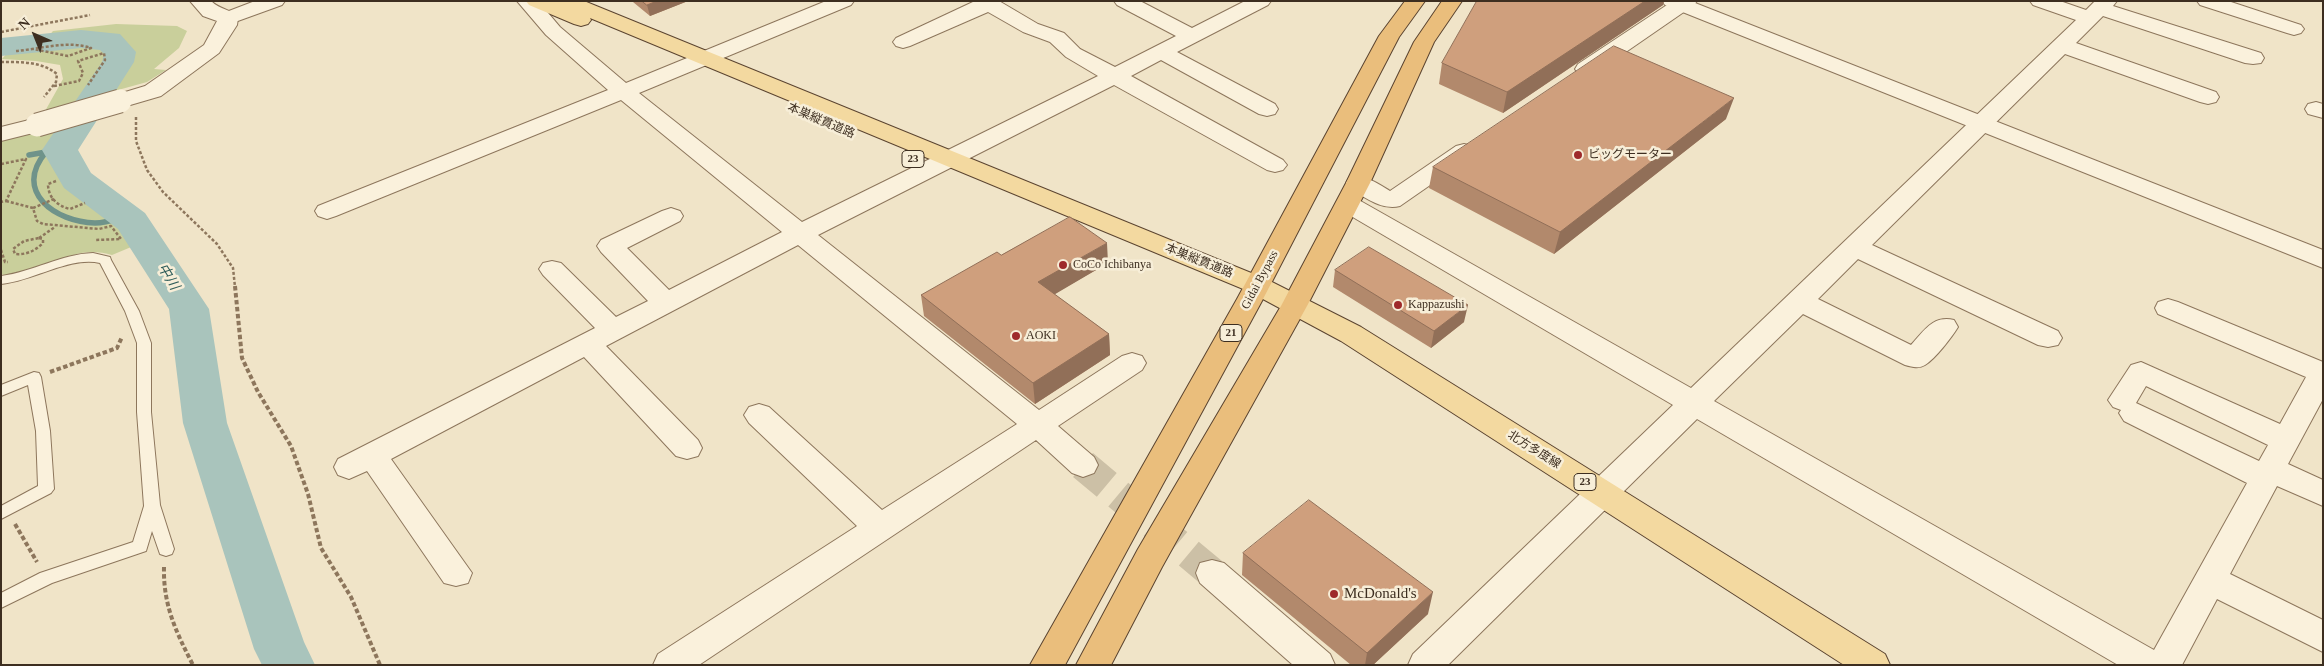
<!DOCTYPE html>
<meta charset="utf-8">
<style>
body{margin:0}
#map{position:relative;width:2324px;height:666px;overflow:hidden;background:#f0e4c8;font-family:"Times New Roman",serif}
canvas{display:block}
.frame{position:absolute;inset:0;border:2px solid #3d2e20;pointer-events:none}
.north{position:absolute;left:10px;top:10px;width:50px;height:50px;-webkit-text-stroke:4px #f7eed8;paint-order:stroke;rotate:316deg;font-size:14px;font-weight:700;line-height:20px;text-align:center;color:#3d2e20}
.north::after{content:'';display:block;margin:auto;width:18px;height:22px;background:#3d2e20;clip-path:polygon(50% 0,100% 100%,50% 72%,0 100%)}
</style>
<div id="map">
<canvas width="2324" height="666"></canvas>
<div class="frame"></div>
<div class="north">N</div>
</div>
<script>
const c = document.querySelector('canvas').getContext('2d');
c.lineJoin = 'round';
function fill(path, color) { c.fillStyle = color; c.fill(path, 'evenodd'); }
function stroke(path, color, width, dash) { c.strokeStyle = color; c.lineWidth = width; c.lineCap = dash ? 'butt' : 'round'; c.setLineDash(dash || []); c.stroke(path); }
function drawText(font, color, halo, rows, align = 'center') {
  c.font = font + ' "Times New Roman","Noto Sans JP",serif'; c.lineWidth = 5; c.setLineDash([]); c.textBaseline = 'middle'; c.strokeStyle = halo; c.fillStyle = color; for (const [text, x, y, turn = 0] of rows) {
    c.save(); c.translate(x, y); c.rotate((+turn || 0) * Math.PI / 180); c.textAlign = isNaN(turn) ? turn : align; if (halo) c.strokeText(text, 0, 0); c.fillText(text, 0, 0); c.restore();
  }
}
fill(new Path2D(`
 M116,24L177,26L187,31L179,48L154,69L166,70L147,82L82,100L65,122L51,148L50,161L64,186L110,217L136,245L112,255C102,252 92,251 81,253C60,257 21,282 1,274V138L35,129L63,79L60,65L36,61L2,59L18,41L47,38L53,31Z`), '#c9cf9b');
stroke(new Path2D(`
 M29,155L46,152C12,192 56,222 95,223C106,223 116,219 126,216`), '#6f938a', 5.5);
fill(new Path2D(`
 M81,30L120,34L136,52L134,62L78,150L91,173L145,213L209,309L227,423L304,642L315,665H262L254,649L183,423L169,309L118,229L64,188L42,150L102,62L104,54L100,50L81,48L1,56V38Z`), '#a9c4bc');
stroke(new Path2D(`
 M1083,465L1212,573`), '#ccc0a6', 31, [31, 15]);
const service = new Path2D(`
 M93,253L110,257L111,260L139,311L151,343V412L160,505L174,549L172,554L166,556L160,554L152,531L146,551L52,583L1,608V593L40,573L133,542L144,506L137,412V343L125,311L100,263C70,256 33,281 1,284V276C33,272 61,254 93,253Z
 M34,372L39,373L41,377L50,431L54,489L51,493L1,519V506L38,486L36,431L28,385L1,396V385Z`);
const minor = new Path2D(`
 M190,1H211C220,10 232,9 238,18L237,25L219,53L161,96L120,108L112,106L109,101L112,96L145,86L204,45L217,21L203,16Z
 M517,1H538L560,27L626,83L826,1H854L851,5L639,93L802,222L1098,76L1066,57L1050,42L1023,32L988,12L910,46L903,48L896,46L893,42L896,38L975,1H999L1038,24L1064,33L1080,49L1115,67L1176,36L1117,5L1114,1H1140L1192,28L1245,1H1271L1268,5L1177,52L1275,104L1278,109L1275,114L1267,116L1259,114L1161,60L1131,76L1283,160L1287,165L1283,170L1275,172L1267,170L1114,85L818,235L1039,410L1122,356L1132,353L1142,356L1146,363L1142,370L1058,426L1094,457L1098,465L1094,473L1083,477L1072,473L1036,440L699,665H653L658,654L857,526L749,423L744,415L749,407L759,404L769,407L882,510L1017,424L798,245L606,346L698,440L702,448L698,456L687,459L676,456L584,357L391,459L472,573L468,583L456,586L444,583L367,471L349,479L338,475L334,467L338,459L595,328L543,275L539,269L543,263L552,261L561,263L616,317L648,301L601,252L597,246L601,240L662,211L671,208L680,211L683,216L680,221L627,248L669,290L782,232L621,100L336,216L327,219L318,216L315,211L318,206L608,90L546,35Z
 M1673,1H1697L1694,5L1594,74L1586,75L1578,74L1575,69L1578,64Z
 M2030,1H2060L2086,10L2095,1H2117L2113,6L2261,53L2264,58L2261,63L2253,64L2245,63L2103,16L2076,43L2216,92L2219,97L2216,102L2208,104L2200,102L2065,54L1872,245L2058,331L2062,338L2058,345L2048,347L2038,345L1858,259L1818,299L1911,345C1924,331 1933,315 1954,320L1958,327C1952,337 1935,359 1925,365C1919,369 1912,367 1905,365L1803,314L1714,401L2154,650L2247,483L2124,421L2119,413L2121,410L2113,407L2108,400L2131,365L2141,362L2280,424L2306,377L2158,314L2155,308L2158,302L2168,299L2178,302L2323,362V399L2288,464L2323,480V506L2277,486L2230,574L2323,620V652L2217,599L2182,665H2118L1697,419L1448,665H1408L1413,654L1673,405L1339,209L1336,204L1339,199L1348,197L1357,199L1691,388L2076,20L2033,5ZM2146,386L2268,445L2259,461L2136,403Z
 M2197,1H2228L2301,25L2304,29L2301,33L2294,35L2287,33L2200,5Z
 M2316,102L2323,104V118L2308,114L2305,109L2308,104Z
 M37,118L45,120L48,125L45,130L1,141V127Z
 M1464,144L1472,146L1476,151L1472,156L1400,206C1382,211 1365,197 1349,188L1346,183L1349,178C1365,174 1377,183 1390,191L1456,146Z
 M1212,560L1224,563L1330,654L1335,665H1293L1200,583L1196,573L1200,563Z`);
const tertiary = new Path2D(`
 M255,1H285L282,5L235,22L228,24L221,22L218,18L221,14Z
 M1662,1H1690L2323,250V268L1665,5Z`);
const primary = new Path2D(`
 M526,1H584L1266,279L1361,327L1885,654L1890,665H1844L1341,341L1248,291L590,18L591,20L588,24L581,26L574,24L529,5Z`);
const trunk = new Path2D(`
 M1405,1H1425L1399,37L1263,299L1065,665H1030L1237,299L1379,36Z
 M1442,1H1462L1434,42L1370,183L1307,306L1162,567L1111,665H1076L1138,549L1281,306L1346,183L1414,42Z`);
stroke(service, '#8d765c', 2);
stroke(minor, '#8d765c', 2);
stroke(tertiary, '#8d765c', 2);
stroke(primary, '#5b4430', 2);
stroke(trunk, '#5b4430', 2);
stroke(new Path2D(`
 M1,32L90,15
 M16,51C40,49 68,40 91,48L68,56L33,49
 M1,62C20,62 41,61 57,74L56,82L44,97
 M54,86L79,81L83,73L78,61L104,53L105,60L88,85
 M136,117V141L147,170L163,192L217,244L233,268L235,287
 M1,164L26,159L6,201L1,202
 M56,181L48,184C48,197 57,206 70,209L85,203
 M6,201L33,208L37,221L43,224L99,229L111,226L121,239L95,240
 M33,208L54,199
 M39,238L43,239V243C35,251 26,255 15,254L13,249L24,241Z
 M39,238L55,227
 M1,250L5,262H8`), '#8d765c', 2.5, [3, 2]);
stroke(new Path2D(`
 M235,286L242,358L258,392L291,446L308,494L321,548L351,597L380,665
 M50,372L117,348L122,337
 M15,524L37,562
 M164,567C163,605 176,632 193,665`), '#8d765c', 4, [4.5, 2.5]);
fill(service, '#faf1dc');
fill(minor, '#faf1dc');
fill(tertiary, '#faf1dc');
fill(primary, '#f3d9a0');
fill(trunk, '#eabe7c');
const minorBridge = new Path2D(`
 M37,125L120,101`);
stroke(minorBridge, '#8d765c', 25, []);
stroke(minorBridge, '#faf1dc', 23);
fill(new Path2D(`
 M633,1H688L650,16L633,2Z
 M1477,1H1664L1663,5L1503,113L1439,84L1442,63Z
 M1726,119L1554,254L1429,188L1433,167Z
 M1001,255L1108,263L1054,294L1109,334L1110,355L1035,404L924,316L921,295Z
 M1335,270L1464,322L1431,348L1333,287Z
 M1243,553L1428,614L1373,665H1351L1242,575Z`), '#b2896c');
fill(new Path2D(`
 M657,1H688L650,16L647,5Z
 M1645,1H1664L1663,5L1503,113L1507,92Z
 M1734,98L1726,119L1554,254L1560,232Z
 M1107,243L1108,263L1040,303L1038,282Z
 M1468,305L1464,322L1431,348L1434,331Z
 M1109,334L1110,355L1035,404L1033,383Z
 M1433,592L1428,614L1373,665H1365L1367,653Z`), '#916f58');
const building = new Path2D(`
 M642,1H657L647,5Z
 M1477,1H1645L1507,92L1442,63Z
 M1614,46L1734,98L1560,232L1433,167Z
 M1070,217L1107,243L1038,282L1109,334L1033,383L921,295L997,252L1001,255Z
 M1369,247L1468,305L1434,331L1335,270Z
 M1309,500L1433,592L1367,653L1243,553Z`);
fill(building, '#cf9f7d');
stroke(building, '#916f58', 1);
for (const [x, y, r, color] of [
 [1578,155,5,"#9e2a2b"],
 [1063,265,5,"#9e2a2b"],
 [1398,305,5,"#9e2a2b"],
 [1016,336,5,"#9e2a2b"],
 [1334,594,5,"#9e2a2b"]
]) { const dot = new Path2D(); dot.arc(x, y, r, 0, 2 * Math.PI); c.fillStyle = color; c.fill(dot); stroke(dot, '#f7eed8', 2); }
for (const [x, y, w] of [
 [913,159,22],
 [1231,333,22],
 [1585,482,22]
]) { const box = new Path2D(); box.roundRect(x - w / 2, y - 8.5, w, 17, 4); c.fillStyle = '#f7eed8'; c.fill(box); stroke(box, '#3d2e20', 1); }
drawText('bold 11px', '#3d2e20', null, [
 ["23",913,159],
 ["21",1231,333],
 ["23",1585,482]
]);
drawText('12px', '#3d2e20', '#f7eed8', [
 ["本巣縦貫道路",821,121,23],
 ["本巣縦貫道路",1199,261,22],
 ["Gidai Bypass",1260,280,-62],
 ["北方多度線",1534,450,32]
]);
drawText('12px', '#3d2e20', '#f7eed8', [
 ["ビッグモーター",1588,155],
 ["CoCo Ichibanya",1073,265],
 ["Kappazushi",1408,305],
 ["AOKI",1026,336]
], 'left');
drawText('italic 14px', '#2f5d5a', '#f7eed8', [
 ["中川",168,277,58]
]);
drawText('15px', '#3d2e20', '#f7eed8', [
 ["McDonald's",1344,594]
], 'left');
</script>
